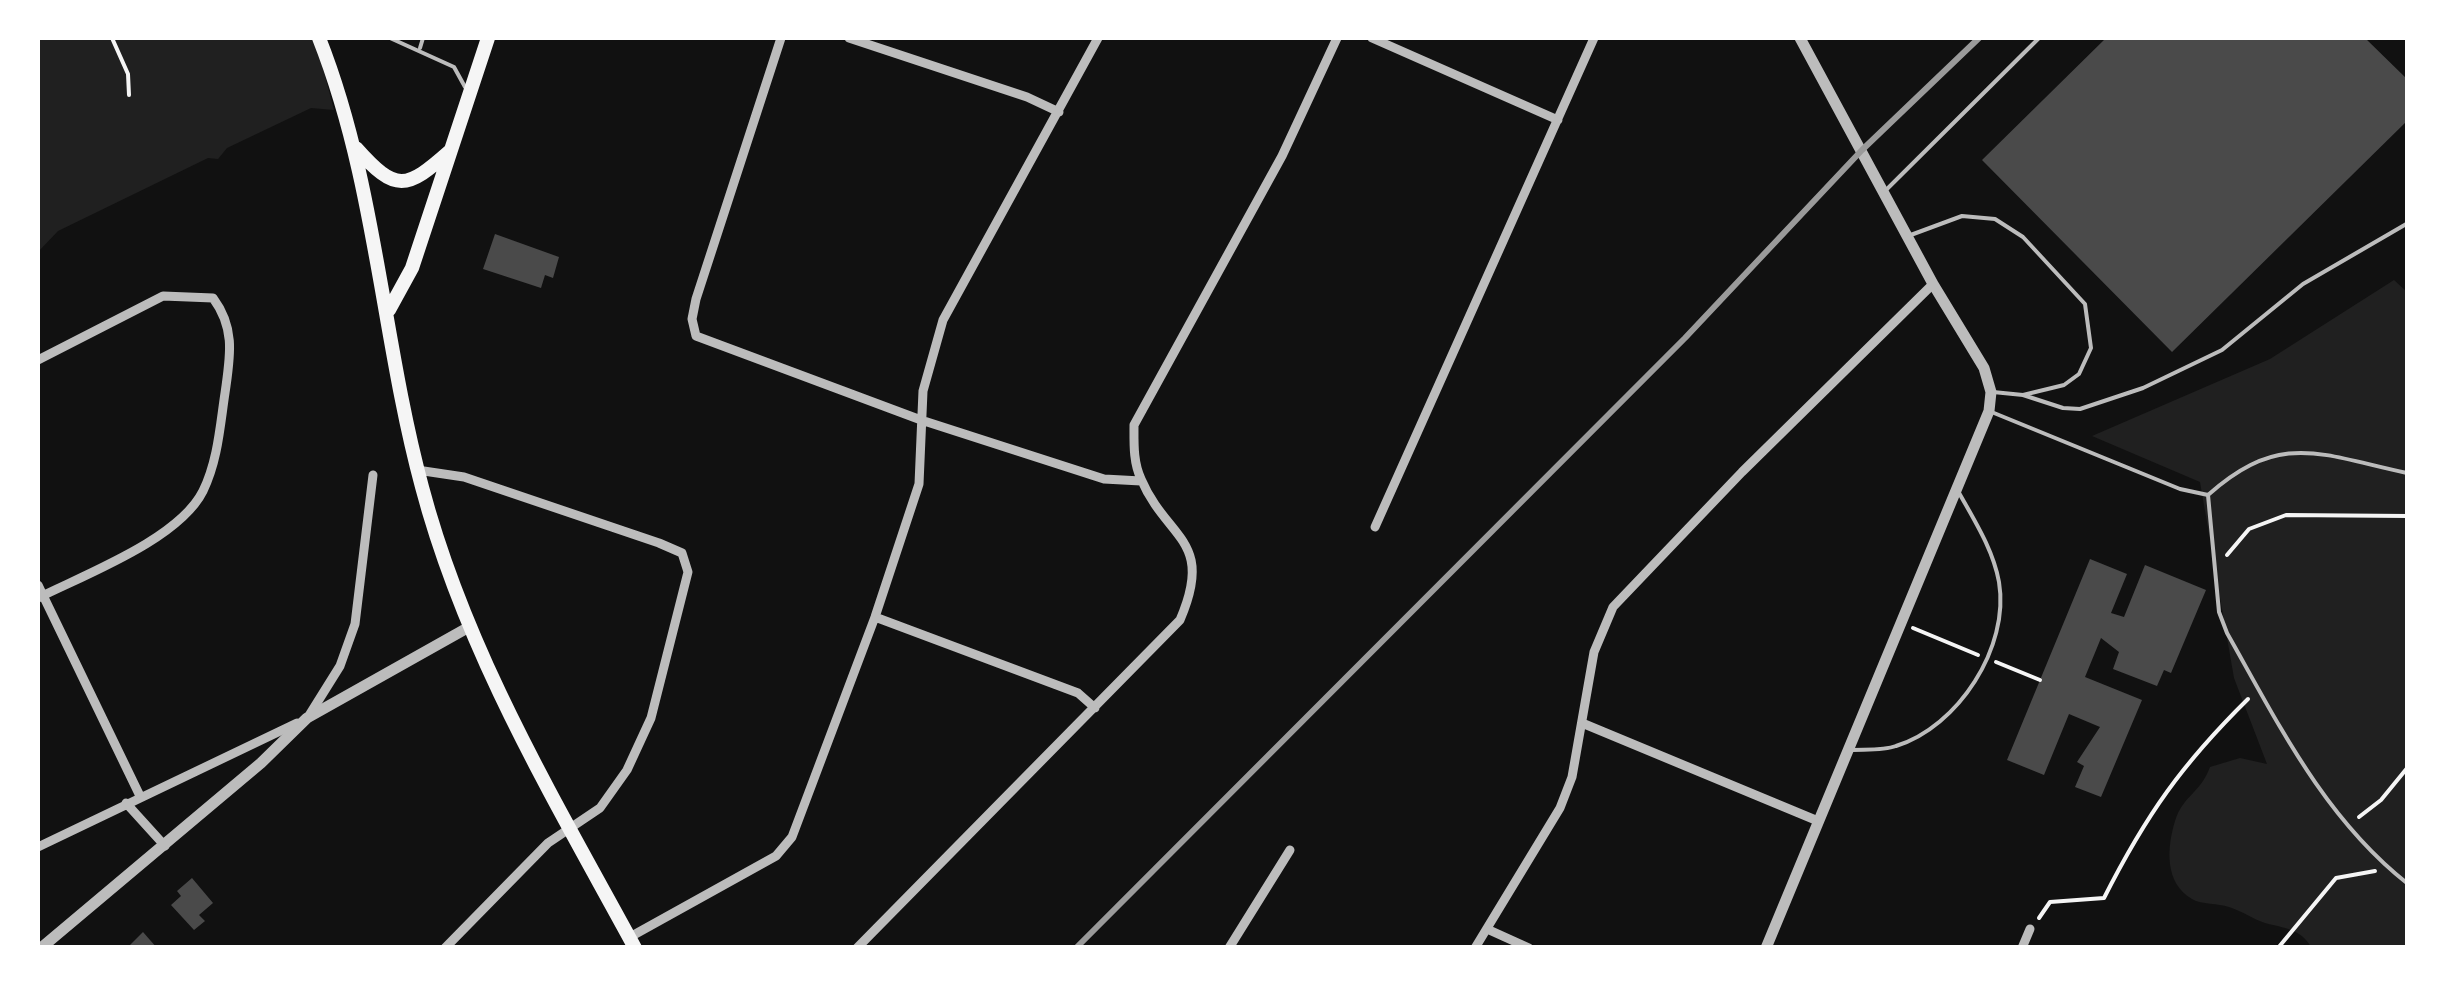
<!DOCTYPE html>
<style>
body{margin:0}
#map{position:relative;width:2445px;height:985px;overflow:hidden;background:#111;font-family:Lato,sans-serif}
canvas{display:block}
.frame{position:absolute;inset:0;border:40px solid #fff;pointer-events:none}
</style>
<div id="map">
<canvas width="2445" height="985"></canvas>
<div class="frame"></div>
</div>
<script>
const c = document.querySelector('canvas').getContext('2d');
c.lineJoin = 'round';
function fill(path, color) { c.fillStyle = color; c.fill(path, 'evenodd'); }
function stroke(path, color, width, dash) { c.strokeStyle = color; c.lineWidth = width; c.lineCap = dash ? 'butt' : 'round'; c.setLineDash(dash || []); c.stroke(path); }
fill(new Path2D(`
 M38,38H315L334,110L311,108L227,148L218,159L208,158L58,231L38,252Z
 M2394,280L2407,292V947H2311C2301,929 2284,928 2265,923C2253,919 2242,911 2229,907C2218,903 2202,905 2192,899C2164,883 2167,847 2175,821C2183,795 2200,794 2210,767L2240,758L2267,764L2234,678L2200,482L2092,436L2270,359Z`), '#202020');
fill(new Path2D(`
 M2106,38H2365L2408,80V120L2172,352L1982,160Z
 M495,234L559,257L553,278L545,275L541,288L483,269Z
 M2090,559L2127,574L2111,613L2124,617L2145,565L2206,590L2171,673L2164,670L2157,686L2113,669L2119,652L2101,638L2085,677L2142,700L2101,797L2075,787L2084,766L2077,762L2100,727L2069,714L2044,775L2007,760Z
 M192,878L213,903L199,915L205,921L194,930L171,905L181,896L177,891Z
 M143,932L157,948H127Z`), '#4a4a4a');
stroke(new Path2D(`
 M112,38L128,74L129,95
 M2227,555L2249,529L2286,515L2408,516
 M1913,628L1978,655
 M1996,662L2040,680
 M2359,817L2381,800L2408,767
 M2039,918L2050,902L2104,898C2146,815 2182,764 2248,699
 M2278,948L2336,878L2375,871`), '#f5f5f5', 4);
stroke(new Path2D(`
 M390,38L454,67L465,87
 M2406,38L2408,39
 M420,48L423,38
 M1885,191L2039,38
 M1908,236L1962,216L1995,219L2023,237L2085,304L2091,348L2079,374L2064,385L2023,395L1993,392
 M2023,395L2063,408L2080,409L2143,388L2222,350L2303,284L2408,223
 M1994,413L2180,489L2208,495L2219,612L2227,633C2278,723 2324,818 2408,884
 M2208,495C2281,430 2321,455 2407,473
 M1850,750C1864,749 1883,751 1896,746C1958,727 2010,647 1999,582C1993,549 1974,520 1958,491`), '#bcbcbc', 4);
stroke(new Path2D(`
 M781,38L696,299L692,319L696,336L921,420L1104,479L1141,481
 M849,38L1027,97L1059,112
 M1372,38L1558,120
 M38,360L163,296L213,298C236,329 230,357 225,393C220,426 218,460 203,491C179,539 86,574 38,598
 M417,470L464,477L659,543L682,553L688,572L651,718L627,770L600,808L548,843L445,948
 M1375,527L1594,38
 M38,585L140,796
 M875,617L1078,693L1095,708
 M310,714L340,666L355,624L373,475
 M1582,723L1818,821
 M126,803L165,846
 M38,847L297,723
 M1487,929L1529,948
 M630,937L776,856L792,837L875,617L919,484L923,391L943,320L1098,38
 M857,948L1180,620C1215,539 1167,540 1141,479C1133,462 1134,443 1134,425L1282,156L1337,38
 M1229,948L1290,850
 M1475,948L1560,808L1572,777L1594,652L1613,607L1742,472L1933,284
 M2022,948L2030,929`), '#bcbcbc', 9);
stroke(new Path2D(`
 M41,948L261,763L307,718L469,627
 M1766,948L1989,411L1991,392L1984,368L1933,284L1800,38`), '#bcbcbc', 11);
stroke(new Path2D(`
 M319,38C376,182 382,339 422,487C466,653 554,799 635,948
 M356,148C396,193 406,190 450,151
 M389,310L412,268L488,38`), '#f5f5f5', 14);
stroke(new Path2D(`
 M1076,948L1685,338L1862,150L1979,38`), '#9a9a9a', 6);
</script>
